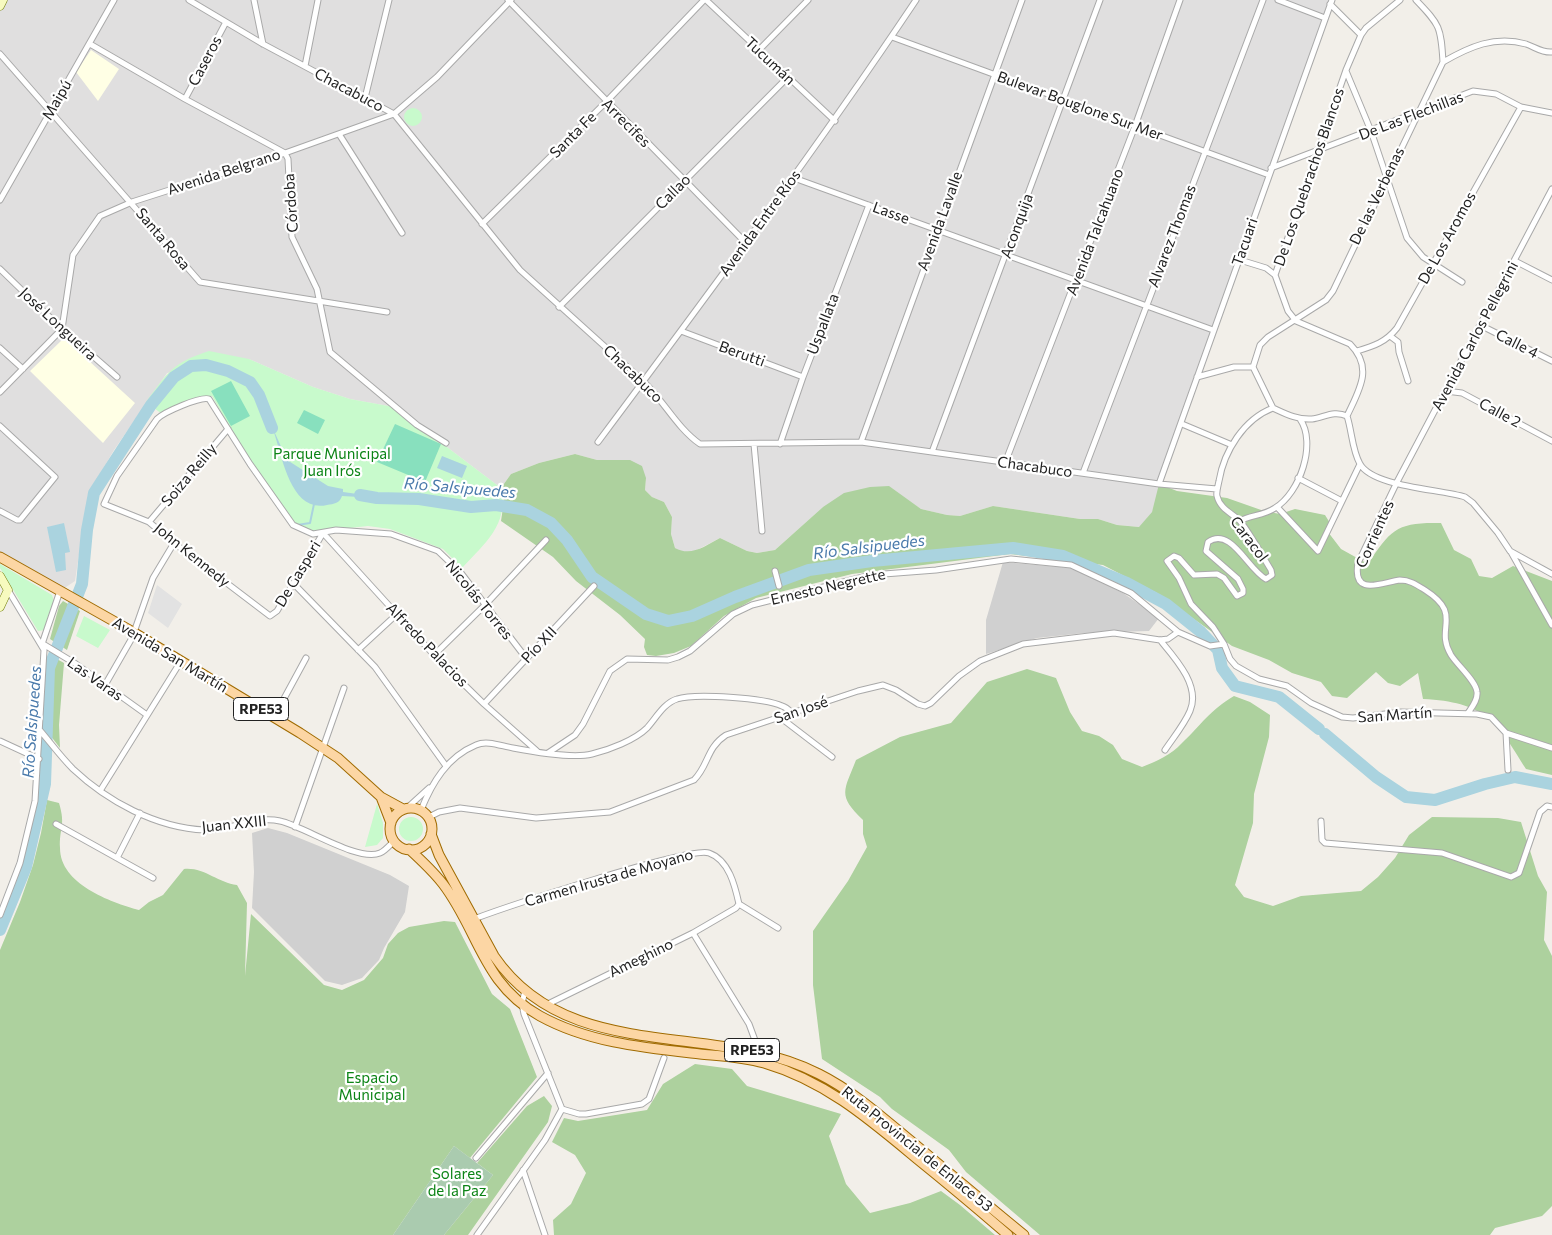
<!DOCTYPE html>
<meta charset="utf-8">
<style>
body{margin:0}
canvas{display:block;background:#f2efe9}
</style>
<canvas width="1552" height="1235"></canvas>
<script>
const c = document.querySelector('canvas').getContext('2d');
c.lineJoin = 'round';
function fill(path, color) { c.fillStyle = color; c.fill(path, 'evenodd'); }
function stroke(path, color, width, dash) { c.strokeStyle = color; c.lineWidth = width; c.lineCap = dash ? 'butt' : 'round'; c.setLineDash(dash || []); c.stroke(path); }
function drawText(font, color, halo, rows, align = 'center') {
  c.font = font + ' Commissioner,sans-serif'; c.lineWidth = 4.5; c.setLineDash([]); c.textBaseline = 'middle'; c.strokeStyle = halo; c.fillStyle = color; for (const [text, x, y, turn = 0] of rows) {
    c.save(); c.translate(x, y); c.rotate((+turn || 0) * Math.PI / 180); c.textAlign = isNaN(turn) ? turn : align; if (halo) c.strokeText(text, 0, 0); c.fillText(text, 0, 0); c.restore();
  }
}
fill(new Path2D(`
 M0,0H510L402,107L411,101L511,0H1332L1152,512L1140,527L1117,525L1098,519H1080L993,506L960,516L947,515L921,509L907,500L823,507L775,550L757,553L747,551L720,538L693,552H682L675,548L671,534L672,517L664,502L652,497L645,490L646,478L614,460H597L575,454L539,463L511,474L501,488L394,407L350,399L313,387L249,359L167,373L114,450L88,494L75,581L60,591L0,557Z`), '#e0dfdf');
fill(new Path2D(`
 M91,50L119,69L98,101L76,72Z
 M64,338L135,403L103,443L30,371Z`), '#ffffe5');
fill(new Path2D(`
 M1003,562L1071,568L1123,593L1159,618L1149,631L1084,633L1037,638L986,654V620Z
 M268,828L287,833L390,875L409,886L405,912L384,948L379,960L362,978L342,985L325,981L252,908L254,872L252,833Z`), '#d0d0d0');
fill(new Path2D(`
 M575,454L597,460H630L642,466L646,478L645,490L652,497L664,502L672,517L671,534L675,548C691,557 705,546 720,538L747,551L757,553L775,550L823,507L844,493L870,487L889,486L921,509L947,515L960,516L993,506L1080,519H1098L1117,525L1139,527L1152,512L1159,484L1177,491L1227,498L1264,511L1280,514L1295,509L1325,515L1330,523L1328,532L1341,549L1368,564C1391,529 1397,522 1441,523L1454,550L1471,559L1479,576L1492,578L1513,566L1552,581V775L1526,769C1496,720 1484,702 1423,699L1418,673L1400,686L1388,683L1376,672L1347,698L1332,696L1321,682L1292,673L1269,660L1232,646L1157,593L1103,565L1010,554L852,574L756,598L724,616L691,646L674,653L656,656L647,655L644,647L645,639L620,615L576,581L553,557L501,521L504,501L501,488L511,474L539,463Z
 M63,601L80,611L67,650L50,639L59,606Z
 M48,654L64,663L59,725L60,748L43,726Z
 M1027,669L1056,678L1070,712L1082,731L1099,736L1113,745L1122,759L1142,767C1157,761 1171,755 1182,743C1202,724 1209,711 1234,696L1250,702L1270,715L1269,737L1254,794L1253,823L1235,885L1244,897L1273,906L1301,896L1361,891L1378,877L1395,858L1409,835L1432,817L1498,818L1521,822L1538,876L1547,892L1544,940L1552,956V1206L1542,1216L1495,1228L1490,1235H1040L966,1172L949,1150L892,1109L880,1097L822,1059L813,985V931L848,881L867,847L863,834V820C837,795 844,791 856,760L900,737L951,723L987,682Z
 M47,800L59,803C66,826 59,828 60,848C60,884 110,902 139,910L149,902L163,895L184,869C204,867 218,883 237,885L247,903L245,976L251,914L324,985L342,990L364,980L383,958L388,944L398,933L409,927L444,921L455,922L492,994L510,1009L537,1077L470,1158L454,1146L393,1235H0V950L20,902L33,865L41,833Z
 M695,1064L732,1069L747,1086L841,1114L829,1136L846,1184L870,1213L910,1203L941,1191L960,1205L995,1235H554L553,1220L571,1204L586,1173L575,1155L552,1142L564,1118L578,1121L647,1110L663,1084Z
 M544,1096L552,1106L548,1122L468,1235H444L493,1175L477,1163L527,1106Z`), '#add19e');
fill(new Path2D(`
 M454,1146L493,1175L444,1235H393Z`), '#aacbaf');
fill(new Path2D(`
 M404 117a9 9 0 1 1 18 0a9 9 0 1 1-18 0Z
 M209,351L249,359L313,387L350,399L394,407L501,488C509,525 485,543 462,568L443,549L390,529L368,526L312,532L299,527L280,505L234,435L212,396L192,399L173,409L164,411L162,414L146,402C168,372 172,363 209,351Z
 M0,564L52,595L54,601L45,630L38,631L0,568Z
 M84,616L110,630L98,648L76,636Z
 M377,804L383,823V838L377,845L365,847Z
 M399 829a12 12 0 1 1 24 0a12 12 0 1 1-24 0Z`), '#c8facc');
fill(new Path2D(`
 M231,381L250,416L231,426L211,391Z
 M304,410L325,420L318,434L297,423Z
 M395,424L441,444L425,482L377,462Z`), '#88e0be');
fill(new Path2D(`
 M157,585L182,604L168,628L148,613Z`), '#e2e2e2');
fill(new Path2D(`
 M266,413L287,460L328,486L343,489V492L372,496L377,498L342,496C340,503 334,504 327,505C293,513 283,462 276,439C274,430 269,421 266,413Z
 M442,456L467,466L462,478L437,468Z
 M64,523L70,552L65,553L66,570L56,572L47,527Z`), '#aad3df');
stroke(new Path2D(`
 M297,525L310,523L314,504`), '#aad3df', 2);
stroke(new Path2D(`
 M360,495L377,498L419,499L471,507L496,505L527,510L551,523L567,540L592,577L646,614L668,621L692,616L735,597L809,570L872,561L1013,548L1063,556L1127,583L1166,604L1201,632L1218,650L1222,668L1235,686L1279,697L1319,729
 M1325,734L1376,777L1406,797L1435,800L1485,784L1515,777L1552,784
 M0,930L26,867L45,784L49,668L82,584L87,530L94,493L151,405L174,377L191,366L206,365L228,371L250,382L259,395L272,428`), '#aad3df', 12);
const street = new Path2D(`
 M189,0L263,44L394,114L520,270L643,381C664,401 677,428 700,444L861,442L1159,484L1217,489
 M254,0L263,44
 M508,0L747,244
 M706,0L835,121
 M1278,0L1325,18
 M1416,0C1440,25 1441,27 1443,62
 M1330,4L1361,35
 M892,37L1269,175
 M90,44L185,99L285,153L288,159L292,237L317,289L330,352L417,425L446,443
 M759,50L808,0
 M0,54L200,282L387,312
 M305,66L318,0
 M1346,71L1371,131L1407,238L1423,257L1462,282
 M365,98L389,0
 M185,99L226,22
 M339,134L402,233
 M1271,168L1473,91L1496,94L1521,107L1552,113
 M794,178L1213,330
 M0,200L114,0
 M482,224L606,102L704,0
 M1240,260L1266,268L1275,275
 M1515,261L1552,280
 M0,269L62,329L117,377
 M559,307L788,77
 M1482,326L1552,361
 M681,331L803,377
 M1390,336L1398,342L1399,352L1408,381
 M0,348L23,369
 M1357,351C1374,346 1386,342 1397,328L1521,107
 M1197,377L1234,367H1253
 M1446,391L1462,393L1552,441
 M0,392L62,329L73,255L100,216L132,202L285,153L394,114L437,77L511,0
 M1273,408L1253,367L1260,345L1268,337L1326,300L1333,291L1443,62C1469,47 1495,35 1526,44C1535,47 1542,53 1552,52
 M1347,416C1334,410 1325,417 1312,419C1297,420 1286,414 1273,408C1244,419 1224,451 1219,481C1218,486 1216,492 1217,496C1220,509 1232,513 1240,521C1252,536 1261,554 1271,570L1272,575L1266,579C1248,570 1231,526 1208,542L1206,551L1238,579L1243,589V593L1237,596L1224,578L1217,574L1194,575L1179,558L1174,556L1167,561L1179,578L1191,604L1213,627L1224,644L1230,659L1236,666L1259,679L1287,686L1311,703L1342,717L1353,718L1401,712L1477,714L1491,717L1506,733L1552,748
 M1347,416C1359,390 1374,368 1350,344L1296,321L1288,311L1275,275L1346,70L1361,35L1366,28L1400,0
 M1347,416C1352,431 1352,450 1360,464C1373,487 1440,489 1465,497L1473,503L1498,533L1510,551L1552,574
 M1182,424L1232,445
 M0,426L55,477L20,520H17L0,511
 M598,442C707,296 815,151 916,0
 M861,442L1022,0
 M754,444L762,531
 M780,444L803,377L869,205
 M932,452L1100,0
 M1005,463L1135,126L1180,0
 M1083,473L1263,0
 M1298,478L1342,501
 M1159,484L1332,0
 M1277,507L1318,551L1360,464
 M1240,521C1250,515 1263,516 1275,508C1300,493 1317,443 1300,419
 M149,522L228,429
 M1511,552L1552,625
 M775,571L779,586
 M293,583L375,667L446,766
 M1160,640C1175,658 1201,686 1190,711C1184,725 1173,738 1165,750
 M42,644L60,591
 M43,644L76,664L147,715
 M358,650L396,615
 M434,655L485,605L546,540
 M526,658L461,573L438,551L391,534L336,530L313,534L293,525L250,464L209,399C201,396 164,412 157,419L117,476L104,504L149,522L174,543L270,616L277,611L323,533L434,655L484,704L537,751
 M105,685L132,638L153,578L174,543
 M484,704L594,586
 M1468,713C1472,707 1478,700 1477,692C1476,681 1458,666 1451,655C1434,627 1464,615 1425,590C1417,585 1410,580 1400,580C1383,582 1352,598 1358,563L1397,482L1552,189
 M274,717L306,658
 M781,718L832,757
 M38,728C50,742 60,756 73,769C107,801 156,828 205,830C230,831 255,815 280,821C304,826 357,862 380,853C385,851 390,845 394,841
 M1506,733L1508,770
 M0,741L39,759
 M548,753L575,735L583,724L610,671L627,659L668,660L678,657L690,651L733,614L752,605L871,575L936,570L1011,559L1071,565L1131,593L1178,632L1210,646L1224,644
 M100,791L181,661
 M407,808L429,788
 M421,810C432,783 447,757 476,745C487,740 501,746 513,748C534,752 572,759 592,754C609,750 635,740 647,728C656,718 664,703 677,699C695,693 765,698 782,706C786,707 789,710 792,713
 M140,813L117,858L153,878
 M429,817L439,812L460,808L536,818L610,812L694,780C709,765 706,748 726,735L858,691L883,685L896,690L918,704L925,706L931,703L959,676L980,661L1023,644L1114,633L1160,640L1168,639L1178,632
 M1321,821L1322,840L1325,843L1442,853L1511,877L1519,873L1540,812L1547,806L1552,807
 M56,824L117,858
 M295,827L344,688
 M739,904L778,928
 M0,915L20,863L35,801L44,650L8,590
 M474,919C503,908 690,846 709,853C729,860 735,886 739,904L736,908L693,933L548,1004
 M693,933L749,1024L759,1051
 M562,1109L579,1114H586L642,1104L649,1099L664,1058
 M476,1158L548,1073
 M523,1170L545,1235
 M477,1235L545,1140L562,1109L524,1014L522,1004L525,990`);
const secondary = new Path2D(`
 M0,6L3,0
 M0,576L8,590L0,607`);
const primary = new Path2D(`
 M0,557L133,632L300,733L338,758L381,797L403,809
 M381,797L391,823
 M390 829a21 21 0 1 1 42 0a21 21 0 1 1-42 0Z
 M431,834L439,855L494,956C569,1066 714,1020 819,1074C853,1091 882,1117 911,1141C948,1172 986,1204 1024,1235
 M409,849C421,860 433,871 443,884C479,931 482,984 540,1016C589,1043 646,1048 700,1054C721,1056 743,1057 764,1063C825,1081 868,1118 916,1158C947,1183 978,1209 1008,1235`);
stroke(street, '#a9a9a9', 7);
stroke(secondary, '#707d05', 9);
stroke(primary, '#a06b00', 11);
stroke(street, '#fff', 5);
stroke(secondary, '#f7fabf', 8);
stroke(primary, '#fcd6a4', 9);
for (const [x, y, w] of [
 [261,709,55],
 [752,1050,55]
]) { const box = new Path2D(); box.roundRect(x - w / 2, y - 11.5, w, 23, 4); c.fillStyle = '#fff'; c.fill(box); stroke(box, '#222', 1); }
drawText('bold 14px', '#222', null, [
 ["RPE53",261,709],
 ["RPE53",752,1050]
]);
drawText('15px', '#222', '#fff', [
 ["Caseros",205,61,-62],
 ["Tucumán",770,61,43],
 ["Chacabuco",349,90,28],
 ["Maipú",57,100,-60],
 ["Bulevar Bouglone Sur Mer",1080,106,20],
 ["De Las Flechillas",1411,116,-21],
 ["Arrecifes",626,123,45],
 ["Santa Fe",573,135,-45],
 ["Avenida Belgrano",224,172,-18],
 ["De Los Quebrachos Blancos",1309,177,-71],
 ["Callao",673,192,-45],
 ["De las Verbenas",1377,196,-64],
 ["Córdoba",291,203,-94],
 ["Lasse",891,213,20],
 ["Avenida Lavalle",940,221,-70],
 ["Avenida Entre Ríos",760,223,-54],
 ["Aconquija",1017,226,-70],
 ["Avenida Talcahuano",1095,232,-69],
 ["Alvarez Thomas",1172,236,-69],
 ["De Los Aromos",1447,238,-61],
 ["Santa Rosa",163,239,50],
 ["Tacuari",1245,242,-71],
 ["José Longueira",58,324,43],
 ["Uspallata",823,324,-69],
 ["Avenida Carlos Pellegrini",1475,336,-62],
 ["Calle 4",1517,344,27],
 ["Berutti",742,354,20],
 ["Chacabuco",633,374,44],
 ["Calle 2",1500,413,28],
 ["Chacabuco",1035,467,8],
 ["Soiza Reilly",189,475,-50],
 ["Corrientes",1375,534,-66],
 ["Caracol",1249,539,53],
 ["John Kennedy",192,555,39],
 ["De Gasperi",298,574,-59],
 ["Ernesto Negrette",828,587,-13],
 ["Nicolás Torres",479,600,51],
 ["Alfredo Palacios",427,645,46],
 ["Pío XII",539,645,-47],
 ["Avenida San Martín",170,655,31],
 ["Las Varas",95,679,35],
 ["San José",801,710,-19],
 ["San Martín",1395,715,-4],
 ["Juan XXIII",234,824,-6],
 ["Carmen Irusta de Moyano",609,878,-16],
 ["Ameghino",641,958,-26],
 ["Ruta Provincial de Enlace 53",917,1149,39]
]);
drawText('15px', '#0c8416', '#fff', [
 ["Parque Municipal",332,454],
 ["Juan Irós",332,471],
 ["Espacio",372,1078],
 ["Municipal",372,1095],
 ["Solares",457,1174],
 ["de la Paz",457,1191]
]);
drawText('italic 16px', '#4a7aab', '#fff', [
 ["Río Salsipuedes",460,488,5],
 ["Río Salsipuedes",869,547,-7],
 ["Río Salsipuedes",32,722,-86]
]);
</script>
